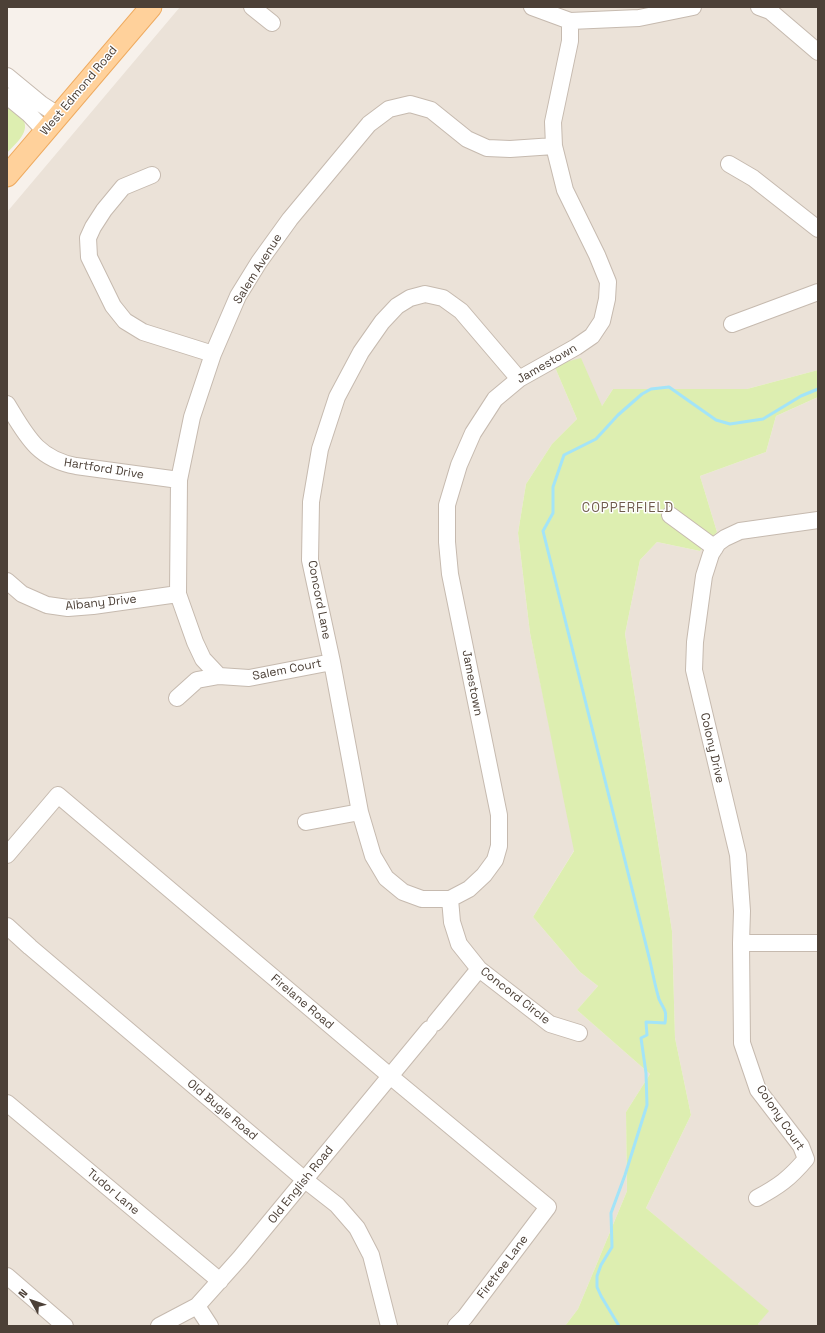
<!DOCTYPE html>
<style>
body{margin:0}
#map{position:relative;width:825px;height:1333px;overflow:hidden;background:#f7f1eb;font-family:"Space Grotesk",sans-serif}
canvas{display:block}
.frame{position:absolute;inset:0;border:8px solid #4c4037;pointer-events:none}
.north{position:absolute;left:12px;top:1281px;width:40px;height:40px;-webkit-text-stroke:3px #fff;paint-order:stroke;rotate:310deg;font-size:11px;font-weight:700;line-height:16px;text-align:center;color:#4c4037}
.north::after{content:'';display:block;margin:auto;width:14px;height:18px;background:#4c4037;clip-path:polygon(50% 0,100% 100%,50% 72%,0 100%)}
</style>
<div id="map">
<canvas width="825" height="1333"></canvas>
<div class="frame"></div>
<div class="north">N</div>
</div>
<script>
const c = document.querySelector('canvas').getContext('2d');
c.lineJoin = 'round';
function fill(path, color) { c.fillStyle = color; c.fill(path, 'evenodd'); }
function stroke(path, color, width, dash) { c.strokeStyle = color; c.lineWidth = width; c.lineCap = dash ? 'butt' : 'round'; c.setLineDash(dash || []); c.stroke(path); }
function drawText(font, color, halo, rows, align = 'center') {
  c.font = font + ' "Space Grotesk",sans-serif'; c.lineWidth = 3; c.setLineDash([]); c.textBaseline = 'middle'; c.strokeStyle = halo; c.fillStyle = color; for (const [text, x, y, turn = 0] of rows) {
    c.save(); c.translate(x, y); c.rotate((+turn || 0) * Math.PI / 180); c.textAlign = isNaN(turn) ? turn : align; if (halo) c.strokeText(text, 0, 0); c.fillText(text, 0, 0); c.restore();
  }
}
fill(new Path2D(`
 M180,7H818V370L747,389H613L602,406L554,365L577,419L552,444L526,484L518,533L530,633L575,849L533,917L580,972L598,986L577,1010L650,1074L626,1112L627,1191L578,1309L565,1326H7V212Z
 M818,397V1326H760L758,1324L768,1311L646,1208L691,1115L675,1038L672,931L625,634L640,560L657,542L700,551L717,532L700,476L766,452L776,416Z`), '#ebe2d8');
fill(new Path2D(`
 M7,105C11,109 19,113 22,118C32,131 15,144 7,153Z
 M581,358L602,406L613,389H747L818,370V397L776,416L766,452L700,476L717,532L700,551L657,542L640,560L625,634L672,931L675,1038L691,1115L646,1208L769,1311L758,1324L760,1326H565L578,1309L627,1191L626,1112L650,1074L577,1010L598,986L580,972L533,917L574,851L530,633L518,533L526,484L552,444L577,419L554,365Z`), '#ddeeb0');
stroke(new Path2D(`
 M619,1326L601,1296L597,1287V1276L601,1265L612,1247L611,1213L625,1175L647,1105L646,1073L641,1038L647,1035L646,1022L665,1023C667,1008 664,1011 659,999C655,986 653,974 650,961L543,531L553,513V487L564,455L596,439L618,415L642,394L651,389L669,387L716,420L730,424L763,419L801,396L818,389`), '#a3e4f8', 3);
const minor = new Path2D(`
 M252,7L272,23
 M532,7L570,21L639,18L693,7
 M759,7L770,11L818,52
 M7,76L41,104L58,115
 M7,96L29,114L45,131
 M729,164L753,178L818,229
 M152,175L123,187L104,210L93,227L88,238L89,257L113,306L125,321L143,332L213,354
 M732,324L818,292
 M519,379L461,311L443,298L425,294L410,298L397,306L382,322L361,352L337,397L320,449L311,502L310,560L332,662L360,812L373,856L386,878L403,892L422,899H450L469,889L484,875L495,860L499,846V815L450,574L447,542V505L459,465L473,433L495,399L519,379L576,347L592,336L602,321L607,299L608,282L597,255L565,190L554,146L553,122L570,41V21
 M7,404C26,435 37,459 76,466L179,480
 M670,515L715,548
 M7,581L22,594L47,605L68,608L93,606L178,594
 M219,676L203,659L195,642L178,594L179,480L192,417L213,354L238,296L259,262L290,219L369,124L389,109L410,104L431,110L467,139L487,148L510,149L554,146
 M177,698L197,680L219,676L249,678L332,662
 M306,822L360,812
 M7,855L58,795L390,1076L548,1207L465,1317L456,1326
 M450,899L452,922L459,944L479,969L550,1024L579,1033
 M7,926L30,947L305,1180L337,1205L357,1228L371,1255L389,1326
 M741,943H818
 M435,1023L479,969
 M7,1103L220,1281
 M757,1198C779,1186 789,1179 806,1159L801,1146L758,1090L742,1043L741,943L742,911L738,855L694,670L695,642L704,576L711,554L718,543L725,538L740,531L818,520
 M7,1276L65,1326
 M197,1306L210,1326
 M159,1326L197,1306L240,1258L429,1029`);
const major = new Path2D(`
 M7,176L151,7`);
stroke(minor, '#c6baaf', 18);
stroke(major, '#efab60', 23);
stroke(minor, '#fff', 16);
stroke(major, '#ffd19b', 21);
drawText('12px', '#4c4037', '#fff', [
 ["West Edmond Road",79,91,-50],
 ["Salem Avenue",258,269,-58],
 ["Jamestown",547,364,-30],
 ["Hartford Drive",104,469,9],
 ["Concord Lane",319,600,79],
 ["Albany Drive",101,603,-6],
 ["Salem Court",287,670,-11],
 ["Jamestown",472,683,79],
 ["Colony Drive",712,748,77],
 ["Concord Circle",515,996,38],
 ["Firelane Road",302,1002,40],
 ["Old Bugle Road",222,1110,40],
 ["Colony Court",780,1118,56],
 ["Old English Road",301,1185,-51],
 ["Tudor Lane",113,1192,40],
 ["Firetree Lane",503,1267,-53]
]);
c.letterSpacing = '1px';
drawText('13px', '#705c4d', '#fff', [
 ["COPPERFIELD",628,508]
]);
c.letterSpacing = '0px';
</script>
